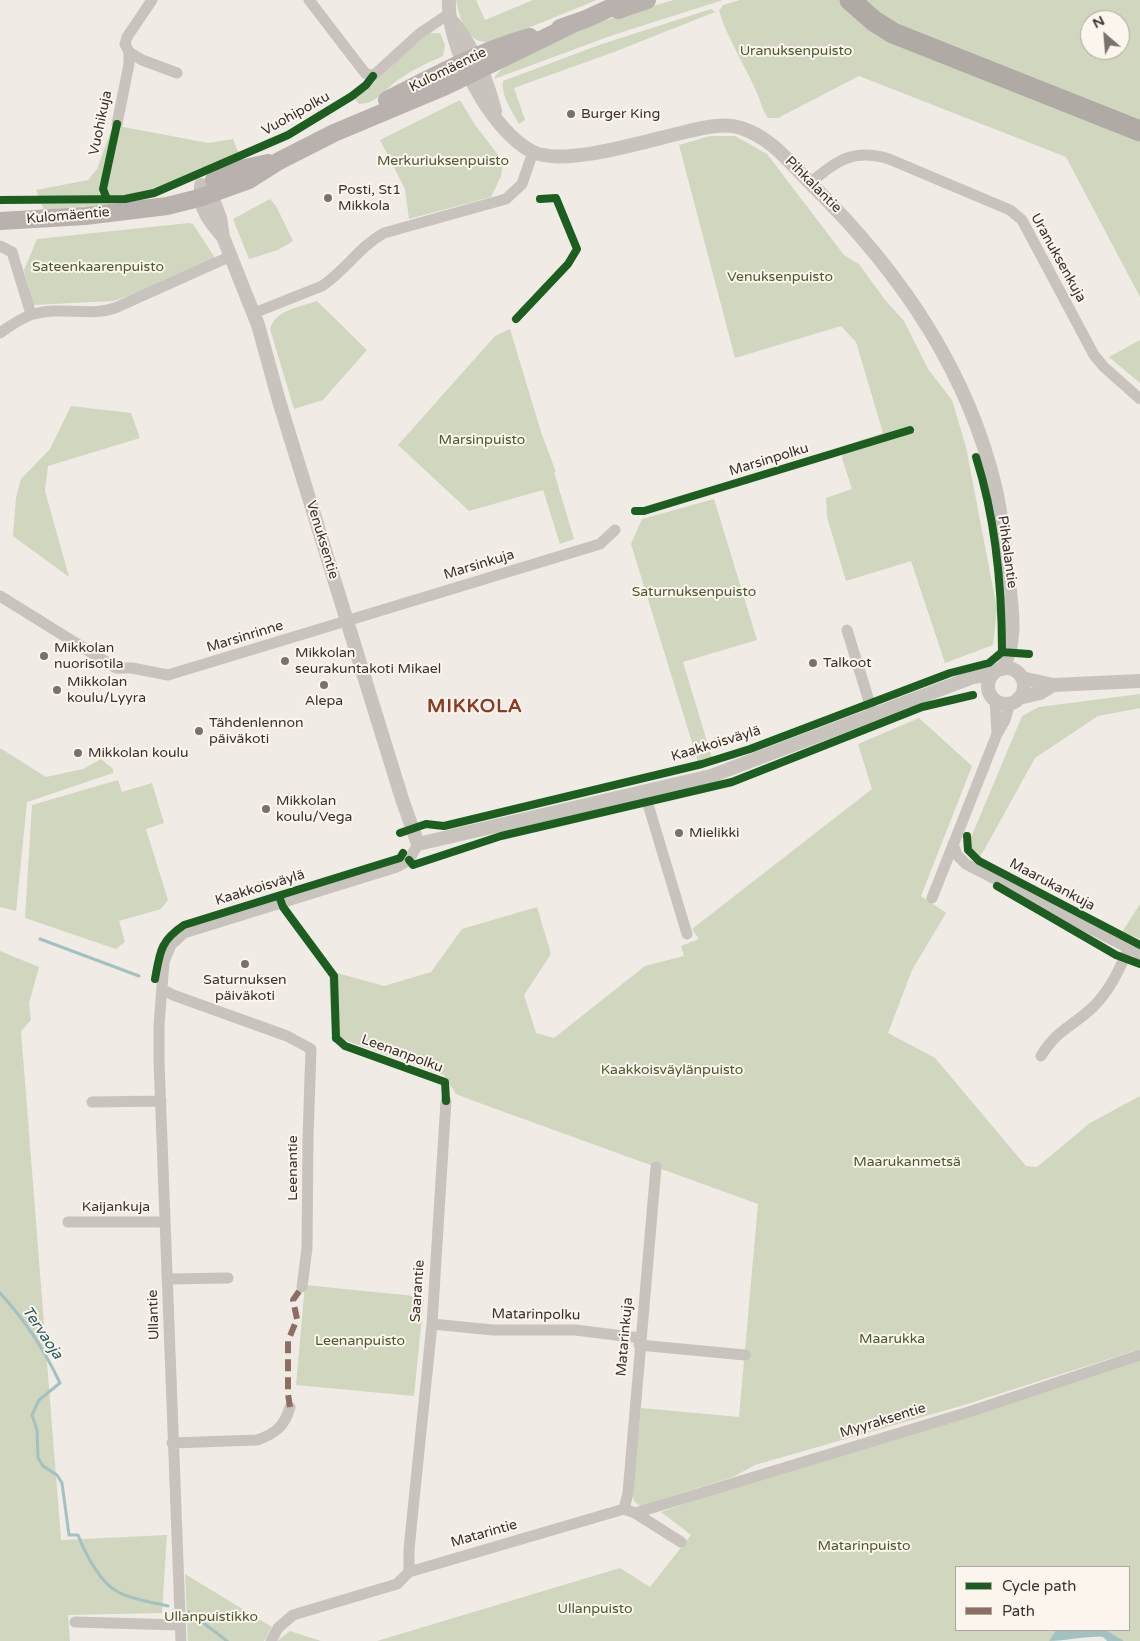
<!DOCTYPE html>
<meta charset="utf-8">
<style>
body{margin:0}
#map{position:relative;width:1140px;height:1641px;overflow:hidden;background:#f0ebe5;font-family:"Varela Round",sans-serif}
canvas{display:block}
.legend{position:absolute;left:955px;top:1566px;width:175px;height:65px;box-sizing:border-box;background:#fbf5ee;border:1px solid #aea6a0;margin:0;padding:6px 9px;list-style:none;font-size:15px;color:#3b302b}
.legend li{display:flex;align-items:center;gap:10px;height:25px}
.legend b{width:25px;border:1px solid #aea6a0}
.north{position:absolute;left:1080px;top:10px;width:50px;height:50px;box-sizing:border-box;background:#fbf5ee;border:1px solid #aea6a0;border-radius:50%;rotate:333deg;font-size:14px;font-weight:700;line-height:20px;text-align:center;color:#3b302b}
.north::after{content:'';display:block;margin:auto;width:18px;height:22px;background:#7a716c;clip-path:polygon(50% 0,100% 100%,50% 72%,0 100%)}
</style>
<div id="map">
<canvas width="1140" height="1641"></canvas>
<ul class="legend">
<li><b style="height:6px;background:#1b5e20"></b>Cycle path</li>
<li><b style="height:6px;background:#8d6e63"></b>Path</li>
</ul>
<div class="north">N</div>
</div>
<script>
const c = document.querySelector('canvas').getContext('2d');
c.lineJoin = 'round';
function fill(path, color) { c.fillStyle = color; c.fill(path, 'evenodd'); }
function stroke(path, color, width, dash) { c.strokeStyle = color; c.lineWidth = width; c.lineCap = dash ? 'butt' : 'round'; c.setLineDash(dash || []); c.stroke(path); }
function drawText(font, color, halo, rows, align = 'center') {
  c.font = font + ' "Varela Round",sans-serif'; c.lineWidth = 4; c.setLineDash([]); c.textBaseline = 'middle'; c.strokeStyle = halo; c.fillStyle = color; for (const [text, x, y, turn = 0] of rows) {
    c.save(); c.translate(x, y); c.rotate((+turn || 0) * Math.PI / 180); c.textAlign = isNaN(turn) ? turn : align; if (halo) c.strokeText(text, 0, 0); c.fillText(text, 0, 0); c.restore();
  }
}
fill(new Path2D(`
 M456,0H476L485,20L533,0H597L491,43C466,42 461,23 456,0Z
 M674,0H723L613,35L494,79C513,44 635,11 674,0Z
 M740,0H842L1140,137V297L1066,157L859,76L778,118H768C762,110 761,102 757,93C745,65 728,40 719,11L723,5Z
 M858,0H1140V125L914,36ZM1090,20H1120V50H1090Z
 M711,9L715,12L614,52L514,88L525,120L519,124C512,111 501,96 503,81L602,44Z
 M427,33H440L445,45L443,56C427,63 412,70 398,80C385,89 377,104 359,104L353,97L377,80Z
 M460,100L475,125L503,161L501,176L491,197L409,219L405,189L380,140Z
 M113,125L208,143L233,139L239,154L149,192L110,204L44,210L36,190L88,180L97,169Z
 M710,136H735L767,154L844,255L859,264L885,300L904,321L928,369L952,400L966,447L997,609L993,645L945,663L911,561L846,581L827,517L826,498L852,489L842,458L846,445L883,433L856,342L841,326L735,358L679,145Z
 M270,199L276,206L293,241L278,250L249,259L233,219Z
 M189,223L193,224L215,258L140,292L113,301L33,305L24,270L37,239Z
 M317,301L367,350L323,400L294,409L270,329C275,310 300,307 317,301Z
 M510,329L541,432L556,472H554L574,539L560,544L543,490L469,511L398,445L495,336Z
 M1140,340V383L1109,357Z
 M71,406L131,413L140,438L48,466L45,491L69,577L13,536L16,497L21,479L50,449Z
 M714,499L757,640L683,662L712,758L698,762L631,544L642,519Z
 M1140,694V708L1098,716L1035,758L983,852L980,856L972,849L970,840L1022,716L1039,707Z
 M919,718L972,766L921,896L946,913L912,970L888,1033L935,1058L1026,1166L1037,1167L1090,1123L1140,1096V1349L964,1405L755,1465L733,1477L640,1506L634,1501L632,1495L641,1408L739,1417L758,1204L474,1101L456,1094L444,1075L336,1037L334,1022H331L329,974L337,973L384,986L431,972L462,929L537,907L551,954L524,995L536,1033L554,1038L645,966L684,956L681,946L699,939L692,929L872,789L858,744Z
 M0,748L46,777L83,769L101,759L113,769V773L27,802L16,911L0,907Z
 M118,780L122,792L152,783L164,823L146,829L168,900L161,909L119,921L125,942L116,949L25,918L32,805Z
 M1140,904V939L1122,932Z
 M0,951L39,967L29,1003L31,1020L21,1031L61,1540L167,1535L162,1613L68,1615L70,1641H0Z
 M305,1285L424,1297L414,1396L296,1385Z
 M1140,1360V1641H1124L1106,1630H1129V1567H956V1630H1056L1049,1641H377L620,1568L650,1587L691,1535L661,1512L749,1481Z
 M185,1574L272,1627L264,1641H188Z
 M290,1631L321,1641H277Z`), '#d1d6bf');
fill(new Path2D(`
 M1056,1630H1106L1124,1641H1107L1103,1637C1084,1636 1068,1641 1049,1641Z`), '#a1c2c1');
stroke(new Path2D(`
 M40,939L139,976
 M0,1293C25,1320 44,1349 60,1383L39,1400L32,1415L37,1430L38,1458L43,1466L57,1475L62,1483L69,1535H78C85,1553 100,1583 118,1592C133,1600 151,1602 168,1606
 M189,1612L227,1641`), '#a1c2c1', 3);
stroke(new Path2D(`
 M309,0L365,73L373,76L419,34L450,13
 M129,52L142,60L177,73
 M117,124L129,64V52L125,44L127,37L152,0
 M810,183C838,160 853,148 889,159L1010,210L1022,220L1094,355L1104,367L1140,399
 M0,246L12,252L31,314
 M254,313L322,286C345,271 360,246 384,233L506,199L522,184L533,152
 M0,333C10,326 22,317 34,314C60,306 88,317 115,308L231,256
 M0,596L116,668H132L168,675L600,544L615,530
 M847,630L873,714
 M995,700L997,734
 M644,791L687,934
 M953,844L957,855L966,864L1140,954
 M932,898L997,734L1005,720L1010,703
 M162,989L173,995L287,1036L311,1049L308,1137L307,1248L302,1287
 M1041,1056C1057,1029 1074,1026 1094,1006C1110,990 1119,970 1128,950
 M92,1102L161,1101
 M68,1222H164
 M168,1279L228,1278
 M432,1324L493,1330H575L640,1338
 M639,1345L745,1355
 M172,1443L257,1440C275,1434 285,1426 290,1407
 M624,1509L628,1493L656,1167
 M635,1513L972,1411L1140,1355
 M409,1572V1549L432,1324L446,1101
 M75,1622L180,1625
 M181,1641L159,1061V1025L164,962L171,945L184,933L397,867L409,860L418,844
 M271,1641L278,1628L293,1615L397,1584L409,1572L624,1509L635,1513L681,1542`), '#c9c3be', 11);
stroke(new Path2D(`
 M449,0C446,45 491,132 533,152C565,167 649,140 685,132C702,128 724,122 741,128C772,138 790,163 812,185C897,268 967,369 995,486C1002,514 1004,544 1008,573C1011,603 1019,641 1002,669
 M453,22C473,47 487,79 495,111
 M201,185L211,194L220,218L223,237L258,325L279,401L402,799L418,844L711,776L973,677L992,674
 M201,188C198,207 210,222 223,237
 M988 686a18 18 0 1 1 36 0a18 18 0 1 1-36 0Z
 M1022,678L1053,685L1140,681
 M1019,698L1040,693L1053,685`), '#c9c3be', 14);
stroke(new Path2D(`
 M618,10L647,0
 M560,28L586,19L627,0
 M387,100C434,76 480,51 530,37
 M214,180L245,168L268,163
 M0,221L85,216L167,206L199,198L249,180L279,161L334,133L446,86L571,25`), '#b8b1ad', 18);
stroke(new Path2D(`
 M850,0L874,21L893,33L1140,131`), '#afaaa4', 21);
stroke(new Path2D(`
 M290,1407L288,1394V1341L297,1319L293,1300L302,1287`), '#8d6e63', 6, [12, 6]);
stroke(new Path2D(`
 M107,199L103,189L117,124
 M0,200L125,199L154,193L288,135L352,96L366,85L373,76
 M516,319L568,264L577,249L556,198L540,199
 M976,457C996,520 1002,586 1002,652
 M635,511H644L910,430
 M400,833L426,824L444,826L702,764L750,749L950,673L989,663L1002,652L1029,654
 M967,836L968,850L979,861L1140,945
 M409,860L413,865L501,836L732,782L922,707L973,695
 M997,886L1116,955L1140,964
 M279,896L283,907L334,976L336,1038
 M155,979C160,952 160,941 184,925L400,858L403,853
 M336,1038L345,1046L445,1082L446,1101`), '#1b5e20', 8);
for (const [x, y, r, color] of [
 [571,114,5,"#7a716c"],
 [328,198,5,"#7a716c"],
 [44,656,5,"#7a716c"],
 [285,661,5,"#7a716c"],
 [813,663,5,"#7a716c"],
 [324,685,5,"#7a716c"],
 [57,690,5,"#7a716c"],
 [199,731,5,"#7a716c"],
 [78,753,5,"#7a716c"],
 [266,809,5,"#7a716c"],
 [679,833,5,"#7a716c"],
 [245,964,5,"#7a716c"]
]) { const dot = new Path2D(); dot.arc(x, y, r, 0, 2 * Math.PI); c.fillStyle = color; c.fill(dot); stroke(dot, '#fbf5ee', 2); }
drawText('14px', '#4a5a2e', '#fbf5ee', [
 ["Uranuksenpuisto",796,51],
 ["Merkuriuksenpuisto",443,161],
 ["Sateenkaarenpuisto",98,267],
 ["Venuksenpuisto",780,277],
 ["Marsinpuisto",482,440],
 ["Saturnuksenpuisto",694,592],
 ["Kaakkoisväylänpuisto",672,1070],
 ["Maarukanmetsä",907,1162],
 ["Maarukka",892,1339],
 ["Leenanpuisto",360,1341],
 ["Matarinpuisto",864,1546],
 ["Ullanpuisto",595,1609],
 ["Ullanpuistikko",211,1617]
]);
drawText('14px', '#3b302b', '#fbf5ee', [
 ["Kulomäentie",448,70,-26],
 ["Vuohipolku",296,114,-29],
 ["Vuohikuja",101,123,-78],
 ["Pihkalantie",813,185,45],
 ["Kulomäentie",68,216,-5],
 ["Uranuksenkuja",1058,258,61],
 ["Marsinpolku",769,460,-17],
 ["Venuksentie",322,540,73],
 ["Pihkalantie",1007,552,82],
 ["Marsinkuja",479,565,-17],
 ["Marsinrinne",245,637,-17],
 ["Kaakkoisväylä",716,744,-17],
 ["Maarukankuja",1052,885,28],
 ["Kaakkoisväylä",260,888,-17],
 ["Leenanpolku",402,1054,20],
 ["Leenantie",293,1168,-90],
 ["Kaijankuja",116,1207],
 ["Saarantie",418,1291,-86],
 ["Ullantie",154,1315,-92],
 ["Matarinpolku",536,1315,1],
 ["Matarinkuja",625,1337,-85],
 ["Myyraksentie",883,1421,-17],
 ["Matarintie",484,1534,-16]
]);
drawText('14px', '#3b302b', '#fbf5ee', [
 ["Burger King",581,114],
 ["Posti, St1",338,190],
 ["Mikkola",338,206],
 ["Mikkolan",54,648],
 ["nuorisotila",54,664],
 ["Mikkolan",295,653],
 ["seurakuntakoti Mikael",295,669],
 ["Talkoot",823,663],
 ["Mikkolan",67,682],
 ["koulu/Lyyra",67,698],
 ["Alepa",324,701,"center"],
 ["Tähdenlennon",209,723],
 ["päiväkoti",209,739],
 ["Mikkolan koulu",88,753],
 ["Mikkolan",276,801],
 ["koulu/Vega",276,817],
 ["Mielikki",689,833],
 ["Saturnuksen",245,980,"center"],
 ["päiväkoti",245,996,"center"]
], 'left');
drawText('italic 15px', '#1f5a5e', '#fbf5ee', [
 ["Tervaoja",42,1333,56]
]);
c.letterSpacing = '1px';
drawText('bold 19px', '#8c3b22', '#fbf5ee', [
 ["MIKKOLA",475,707]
]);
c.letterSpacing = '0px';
</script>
